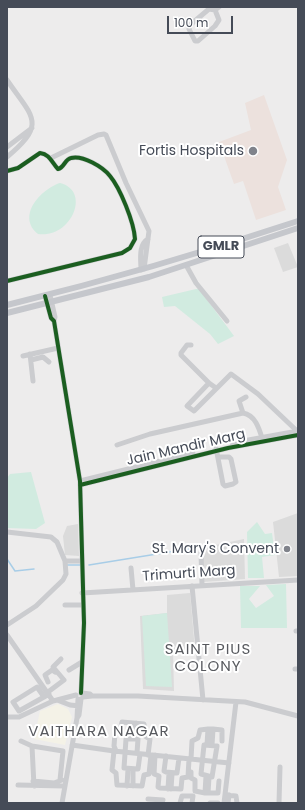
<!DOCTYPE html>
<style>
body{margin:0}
#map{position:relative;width:305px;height:810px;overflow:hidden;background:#edecec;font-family:Poppins,sans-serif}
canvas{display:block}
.frame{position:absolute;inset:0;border:8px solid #454b57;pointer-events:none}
.scale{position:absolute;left:167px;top:16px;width:66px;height:18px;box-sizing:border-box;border:2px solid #454b57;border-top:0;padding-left:5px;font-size:12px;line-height:14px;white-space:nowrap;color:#454b57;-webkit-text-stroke:3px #fff;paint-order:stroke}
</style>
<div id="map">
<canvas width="305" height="810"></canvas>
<div class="frame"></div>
<div class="scale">100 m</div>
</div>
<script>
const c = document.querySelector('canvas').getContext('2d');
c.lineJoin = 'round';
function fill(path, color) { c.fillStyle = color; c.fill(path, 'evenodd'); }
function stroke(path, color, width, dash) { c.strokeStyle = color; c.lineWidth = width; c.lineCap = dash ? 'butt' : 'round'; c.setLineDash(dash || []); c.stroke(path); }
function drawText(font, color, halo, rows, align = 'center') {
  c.font = font + ' Poppins,sans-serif'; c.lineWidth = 4; c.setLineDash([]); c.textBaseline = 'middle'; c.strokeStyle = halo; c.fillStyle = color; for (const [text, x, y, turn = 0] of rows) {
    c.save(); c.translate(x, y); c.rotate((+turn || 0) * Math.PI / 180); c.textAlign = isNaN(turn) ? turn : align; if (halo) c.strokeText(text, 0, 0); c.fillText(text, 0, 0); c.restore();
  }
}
fill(new Path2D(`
 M58,704L68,709L72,717L65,745L34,739L40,711Z`), '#f4f2e7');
fill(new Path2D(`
 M288,243L298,267L283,272L274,248Z
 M298,513V576L279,577L273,522Z
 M78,524L79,556L65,555L63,536L67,526Z
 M244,539L245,579L203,582L201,548Z
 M190,593L195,650L173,652L174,691L143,689L140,616L167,613V595Z`), '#dbdbdb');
fill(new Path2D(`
 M264,95L287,160L278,187L286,210L256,220L243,181L234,184L219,142L251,130L245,103Z`), '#ece1dd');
fill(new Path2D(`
 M60,183C92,191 71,239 38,234C16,216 41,189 60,183Z
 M196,289H199L234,336L218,344L210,334L175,306L164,307L162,297Z
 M31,472L45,523L36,529L7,528V478L10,474Z
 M257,522L265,534L272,533L275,555L262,557L264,578H248L247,532Z
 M286,584L287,628H241L240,586H260L249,599L256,608L274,596L266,585Z
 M167,613L172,687L146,686L142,616Z`), '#d1ebe0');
stroke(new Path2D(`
 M7,559L15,571L34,569
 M66,565H80
 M89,565L194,548`), '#a8cde7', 1.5);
stroke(new Path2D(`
 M215,10L219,20L215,26L198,41H195L189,29L190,25L209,9L215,10L219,7
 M7,80C32,117 48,123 7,157
 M7,147L32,128
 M51,158L98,135L104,134L106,135L126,183L149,231L144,269
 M7,171L18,168L40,153C50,154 52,163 58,169C64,168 65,159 71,158C83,155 103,167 110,176C120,188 134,222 135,239L130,248L122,253L7,281
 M186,265L196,283L227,321
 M141,270C141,260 138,245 148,239
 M50,295L55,317L54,321
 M45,296L51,318L54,321L80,481L84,623L81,693
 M191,345H187L181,353V355L209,383
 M30,354L33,381
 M23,356L58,348
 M31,360L43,357L49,362
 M216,388L209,383L187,406L194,411L231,374L258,394L297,431
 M243,413L239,401L246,397
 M232,443L298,431
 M117,445L150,434L243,413C255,415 259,428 262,438
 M216,448L223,484L225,486L233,484L236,482L231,459L229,457H218
 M80,481L193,453
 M80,485L228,448L298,435
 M7,532L51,537L57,542L65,561L66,574L63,580L36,606L7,625
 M201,553L202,585
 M65,561H82
 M131,568L133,590
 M192,586L203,700
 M82,593L298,580
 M65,605H83
 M296,631H298
 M7,635L53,701L57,700
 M295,669H298
 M69,670L82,662
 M48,682L45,675L52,670L55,672
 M48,692L64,680L53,667L61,659
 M82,693L90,694L92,696L83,697
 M76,695L57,700L70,705L80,706
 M92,696H138L245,702L298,716
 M44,697L37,687L13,702L19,711L44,697L49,694
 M78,699L77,718L79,715L81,699
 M7,717H19L53,701
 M213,729L222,730V741
 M131,739L132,723
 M135,739L136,723
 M21,741L32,746L34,786
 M72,745L114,751L229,763
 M204,745L217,746L212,777L201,774Z
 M207,745L208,729H213L212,745
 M32,746L63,751L60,780
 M114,751L112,770L116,773L117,785L142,786L144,775L149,774L151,755
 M116,751L114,746L115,733L120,731L122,722L144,724L145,736L150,739L148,755
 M137,753L138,739H126L124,768L138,769L140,754
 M155,755L154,774L159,776L158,787L160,788L181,789L182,778L188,777L189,759
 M166,756L164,771L166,772L177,773L179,758
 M191,759L192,741L198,738L200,730L208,729
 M191,772V778L195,780V791L205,793
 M206,776L205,793H208L209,777
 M33,781L54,783L62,780
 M18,785L64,786
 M127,786L128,769
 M133,786V769
 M168,789L169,773
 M171,789L172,774
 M208,793H218L219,781
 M225,795L236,796L237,803
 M148,799L163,800
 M62,803L77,718
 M180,803L182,796H193L192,803
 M210,803H218
 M224,803L236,702
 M228,803L229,795
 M279,803L280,767`), '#cbcccf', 5);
stroke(new Path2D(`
 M7,305C105,281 202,253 298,221
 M7,313L149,277L298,228`), '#c5c7cc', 6);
stroke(new Path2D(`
 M7,171L18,168L40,153C50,154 52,163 58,169C64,168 65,159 71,158C83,155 103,167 110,176C120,188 134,222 135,239L130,248L122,253L7,281
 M45,296L51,318L54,321L80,481L84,623L81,693
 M80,485L228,448L298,435`), '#1b5e20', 4);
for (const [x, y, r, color] of [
 [253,151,5,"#80838b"],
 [287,549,4,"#80838b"]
]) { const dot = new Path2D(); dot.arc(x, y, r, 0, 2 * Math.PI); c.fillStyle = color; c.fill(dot); stroke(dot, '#fff', 1.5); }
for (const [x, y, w] of [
 [221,247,46]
]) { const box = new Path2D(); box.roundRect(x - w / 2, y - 11, w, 22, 3); c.fillStyle = '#fff'; c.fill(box); stroke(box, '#454b57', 1); }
drawText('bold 13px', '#454b57', null, [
 ["GMLR",221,247]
]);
drawText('14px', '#454b57', '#fff', [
 ["Fortis Hospitals",244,151],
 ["St. Mary's Convent",279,549]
], 'right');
drawText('14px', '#454b57', '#fff', [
 ["Jain Mandir Marg",186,448,-13],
 ["Trimurti Marg",189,574,-4]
]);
c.letterSpacing = '1px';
drawText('15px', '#585a5f', '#fff', [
 ["SAINT PIUS",208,650],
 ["COLONY",208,667],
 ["VAITHARA NAGAR",99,732]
]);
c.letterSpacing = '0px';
</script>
